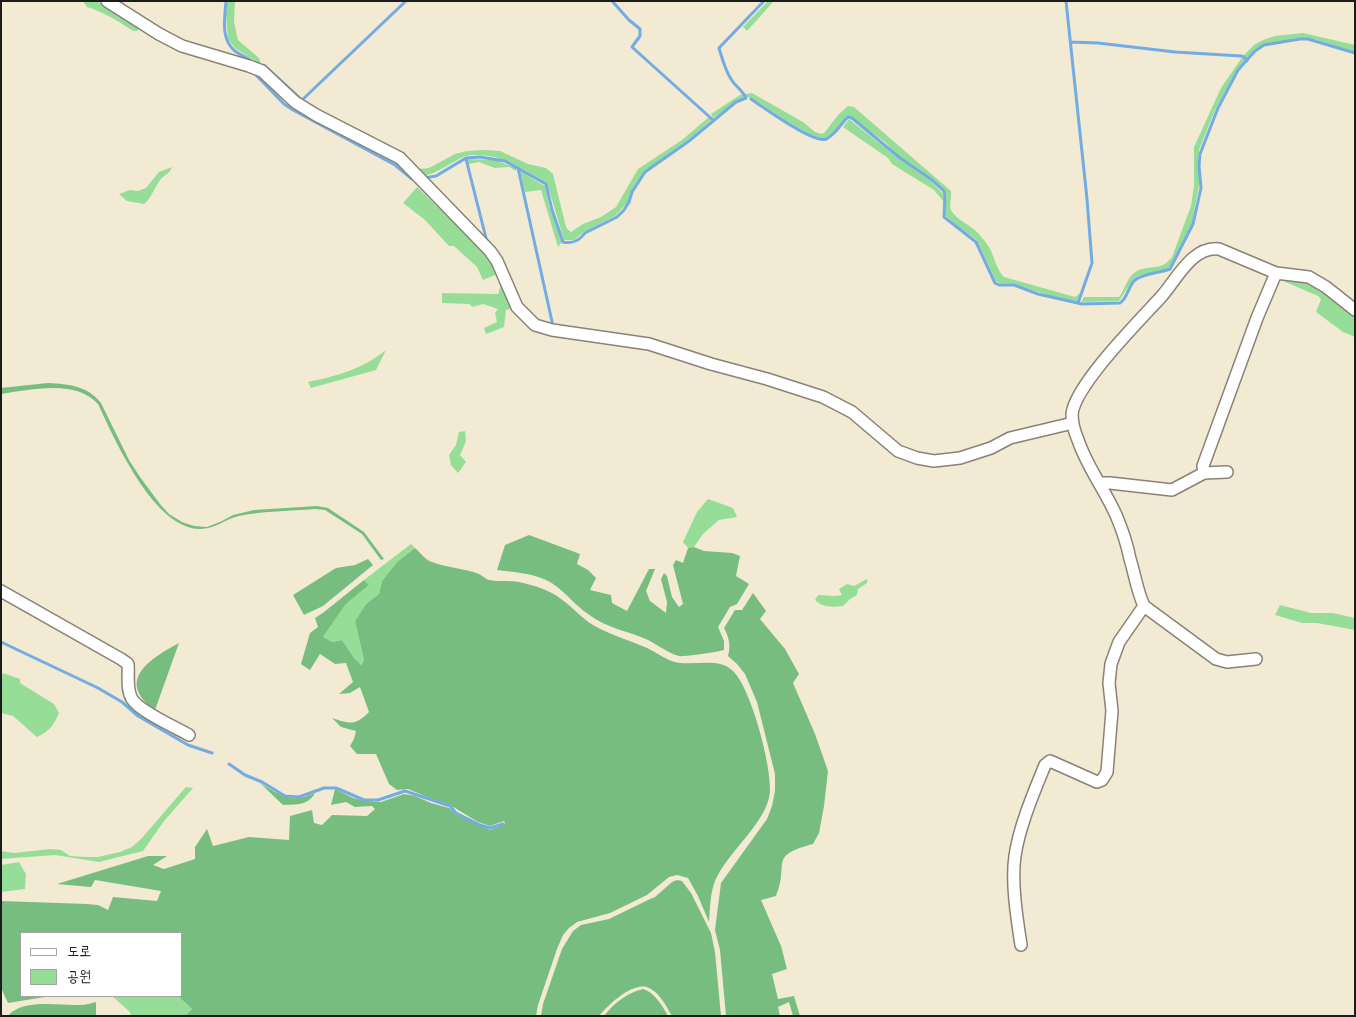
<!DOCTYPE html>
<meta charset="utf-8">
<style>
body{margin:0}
#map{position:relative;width:1356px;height:1017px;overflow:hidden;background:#f3ead3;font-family:"Indie Flower","Poor Story",sans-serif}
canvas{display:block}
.frame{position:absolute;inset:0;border:2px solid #1c1c1c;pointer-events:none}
.legend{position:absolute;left:20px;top:932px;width:162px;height:65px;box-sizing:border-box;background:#fff;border:1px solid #a4a4a4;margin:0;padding:6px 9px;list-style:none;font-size:15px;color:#1c1c1c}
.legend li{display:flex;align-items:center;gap:10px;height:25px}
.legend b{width:25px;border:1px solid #a4a4a4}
</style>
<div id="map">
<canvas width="1356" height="1017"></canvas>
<div class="frame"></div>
<ul class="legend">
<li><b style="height:6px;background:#fff"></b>도로</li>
<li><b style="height:14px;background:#96de98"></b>공원</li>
</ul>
</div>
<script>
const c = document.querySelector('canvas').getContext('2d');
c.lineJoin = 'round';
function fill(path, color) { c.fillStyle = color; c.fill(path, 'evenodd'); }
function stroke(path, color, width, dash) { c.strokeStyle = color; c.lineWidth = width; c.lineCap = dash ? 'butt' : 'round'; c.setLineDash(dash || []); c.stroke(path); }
fill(new Path2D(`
 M83,1H97L139,28L137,31H133C118,21 104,12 87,7Z
 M227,1H235L234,22L238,40L259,58L262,66L298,100L386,146L405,157L419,169L429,168L455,154L467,151L485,150L500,151L528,164L546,168L553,174L565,223L567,229L571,232L583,224L601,217L616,207L638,169L682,140L709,117L711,120L688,140L644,172L630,193L628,202L615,216L584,232L574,240H564L547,183C522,170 506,155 476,155C471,155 466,155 461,158C447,165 438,173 423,176L401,157L316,114L296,101L262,69V66L257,65L255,61L235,48L228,39L226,15Z
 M768,1H774L747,31L743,27Z
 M1303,33L1355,45V52L1314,39L1298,38L1262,46L1256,49L1237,69L1215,110L1199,150L1198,163L1200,180L1192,223L1170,266L1167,269L1138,276L1134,278L1119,301L1081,302L1084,297H1119C1125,290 1127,276 1137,271C1150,264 1161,272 1172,257L1191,206L1194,186V147L1221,88L1243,56L1254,45L1263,40L1275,36Z
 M752,93L803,122L815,132L822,134L825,132L838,115L848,106L854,107L951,191C952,197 949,205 951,210C956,220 971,225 978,233C982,238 987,243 990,249C995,258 996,269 1004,277L1075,297L1080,293L1077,302L1051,296L1014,284L999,283L996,281L977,240L956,225L944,214L947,195L945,191L919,169L899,157L886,143L850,116H847C840,123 835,135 824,138C813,140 767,108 755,100L748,97L743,98L713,118L711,114L740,95Z
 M849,119L899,159L932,182L944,195V202L934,190L892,164L888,158L843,127Z
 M467,159L495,160L516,168V171L509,167L495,168L479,162L469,164Z
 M172,167C169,174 166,174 161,179C154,187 152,198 144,204L127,201L119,194L130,190L138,191L146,188L159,172Z
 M520,171L545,186L550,209L562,242L558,247L541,190L525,192Z
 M417,187L486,254L498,274L483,280L477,267L454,246H449L425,220L403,203Z
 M1276,278L1308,281L1355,313V337L1343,332L1316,312L1321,299L1318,296Z
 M502,282L513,308L506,310L504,327L486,334L484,328L497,322L495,313L498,309L483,304L473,307L469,304L442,303V293L498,294Z
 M386,350L376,370L311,388L308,382C337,376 362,369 386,350Z
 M465,431L466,441L460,455L466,462L458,473L451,465L449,455L456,445L459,432Z
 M708,499L733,508L737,517L719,520L703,534L694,547L688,548L683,542L697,512Z
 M411,544L415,548L397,562L382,581L379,594L366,604L355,621L364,660L360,665L354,658L342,640L333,642L323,637L346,604L369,585L364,580Z
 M867,579V583L858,589L857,595L850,599L843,606C832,607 823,608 815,600L818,595C827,595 833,597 842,595L839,589L847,584L854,586Z
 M1280,605L1311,613H1333L1355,618V630L1317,623H1302L1275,615Z
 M3,673L20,679V683L54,704L59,713C54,725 49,732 37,737L13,716L1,713V677Z
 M186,787L193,788L164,821L143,851L99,862L55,855L1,859V851L14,853L50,849L61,850L70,856L85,857H98L120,852L132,847L141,839Z
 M19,862L26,874L25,889L1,892V865Z
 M112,996H178L192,1009L185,1016H131L130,1012Z`), '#96de98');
fill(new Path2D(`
 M48,383C69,384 88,386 101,403L129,460L140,477L160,504L169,514L182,522L194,526L207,527L222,521L233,515L254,510L317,506L328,508L364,532L384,559L381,560L362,534L325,510L315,509C290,511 264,511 239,516C225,519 215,529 200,529C154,529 115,440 98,404C75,379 31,390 1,394V388Z
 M529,535L580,554L577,564L588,570L596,578L590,590L611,595L612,603L627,611L649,569H655L646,591L650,601L666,613L667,602L661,579L664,573L667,576L672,597L679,607L683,604L673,565L676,560L683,563L688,548L694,547L704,551L732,553L740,556L736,576L749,584L737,604L730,607L718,627L724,641V650C718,652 683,657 679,656C668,653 658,645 648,640C628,631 606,628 588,614C573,604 563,588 546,580C531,573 514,572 497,570L505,545Z
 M415,548C420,552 425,560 432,562C447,568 464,568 479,574C483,576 486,579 489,580C499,582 509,580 519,582C533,585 550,590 561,599C573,607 581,618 593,625C608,634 626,639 642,646C651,649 659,655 669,660C689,669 717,655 733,671C751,688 772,767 770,792C767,823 728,851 715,881C710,894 710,909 709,922L698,896L688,878L677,875L669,877L647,895L610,913L577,922L569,928L563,935L557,949L538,1005L536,1016H185L192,1009L178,996H181V933H21V996H51L8,1003L2,990L1,901L87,904L98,905L108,910L113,897L157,901L161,891L95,880L91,887L57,884L148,856H167L153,865L164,869L195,859V847L207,829L213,846L249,837L289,840L290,816L312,810L314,823L322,825L332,815L367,816L375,809L372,806L355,807L346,802L331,805L335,789L353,798L365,801L381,802L404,794L415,796L431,803L449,808L457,815L490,830L505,824L504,821L490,826L478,822L450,805L432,799L408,789L397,790L389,784L376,754H357L350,746L354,739L356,731L341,727L332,718C350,724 355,726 369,712L360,687L350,693L339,694L353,682L346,663L335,664L320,654L310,670L301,664L310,633L318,627L315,618L324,612L364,580L369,585L346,604L323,637L333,642L342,640L354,658L361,665L364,660L355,621L366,604L379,594L382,581L397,562Z
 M368,559L373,565L323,606L304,615L293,595L336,568L355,565Z
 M753,593L766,611L760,619L785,649L799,674L793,683L815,734L828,771L824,806L819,833L813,844C767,856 790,863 776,896L761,900L781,946L787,969L772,974L778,999L794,996L800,1016H793L789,1002L778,1007L780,1016H726L720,950L715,930L721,883L767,819L772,806L775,791V774L757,702L745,674L737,664L728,656C731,645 729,638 724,628L735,610H742Z
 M179,643L155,710C114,681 151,658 179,643Z
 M260,783C282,796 290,804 315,793C308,806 296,804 283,805Z
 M677,880L682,881L691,893L711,933L715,952L721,1016H672C666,1006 660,993 649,988C634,980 608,1005 599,1016H541L543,1004L562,949L573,931L581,925L609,919L648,900L655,897L672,882Z
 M643,989C655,993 662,1005 668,1016H604C614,1003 627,993 643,989Z
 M96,1002V1016H8C22,998 61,1006 80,1005C86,1005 91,1003 96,1002Z`), '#78bd80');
stroke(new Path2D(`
 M226,1C225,17 220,39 235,51C241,56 249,57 254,64
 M612,1L629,20L640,29V36L632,47L713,120
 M1066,1L1087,199L1092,263L1078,303
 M1071,42L1098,43L1175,52L1241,56L1244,57L1247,61
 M264,65L302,100L406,1
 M256,75L284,104L293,110L395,165L412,179
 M751,99C763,107 814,144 826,139C836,135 841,123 848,117L852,118L900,158L932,180L944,191L945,195L944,217L976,242L995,283L999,285H1014L1038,294L1082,304L1120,303C1128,298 1128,286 1135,280C1143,273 1160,273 1170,269L1193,224L1201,188L1199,166L1200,154L1218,108L1238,70L1255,51L1264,45L1300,39H1308L1355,53
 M466,159L487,242
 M518,168L553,326
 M424,178L436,176L466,158L480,157L505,161L546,184L552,210L563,242C572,244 580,240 585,233L617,217L624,210L629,202L632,192L645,172L689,141L736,102L746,98C743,91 735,86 731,79C725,70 722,58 719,48L764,1
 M1,642L98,688L122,702L138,716L188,745L212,753
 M229,764L245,775L262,782L285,796L299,797L324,788H336L364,800H378L405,791L450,806L456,813L480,825L490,828L503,824`), '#73ace3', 3);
const minor = new Path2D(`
 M107,1L159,34L182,46L249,66L262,71L295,102L316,115L400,158L490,251L497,261L517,307L535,325L552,330L649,344L711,364L767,379L823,397L852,412L898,451L917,458L934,461L960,458L991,448L1010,438L1073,423
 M1204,473L1203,466L1257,318L1276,273
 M1099,483H1110L1172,490L1204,473L1227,472
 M1,591L121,659L128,664C129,675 126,689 132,699C139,711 175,727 189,735
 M1256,659L1227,662L1216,659L1144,606C1137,591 1135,575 1130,559C1127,544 1122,529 1116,515C1105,490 1087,467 1078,440C1075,433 1072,422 1072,414C1075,385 1140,320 1161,297C1177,279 1192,246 1219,249L1276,273L1309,277L1326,287L1355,310
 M1021,945C1017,919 1011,882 1015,856C1019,827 1034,792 1045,765L1050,761L1097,782L1102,780L1107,772L1112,711L1109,683L1111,664L1119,642L1144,606`);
stroke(minor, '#888378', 14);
stroke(minor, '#fff', 11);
</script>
